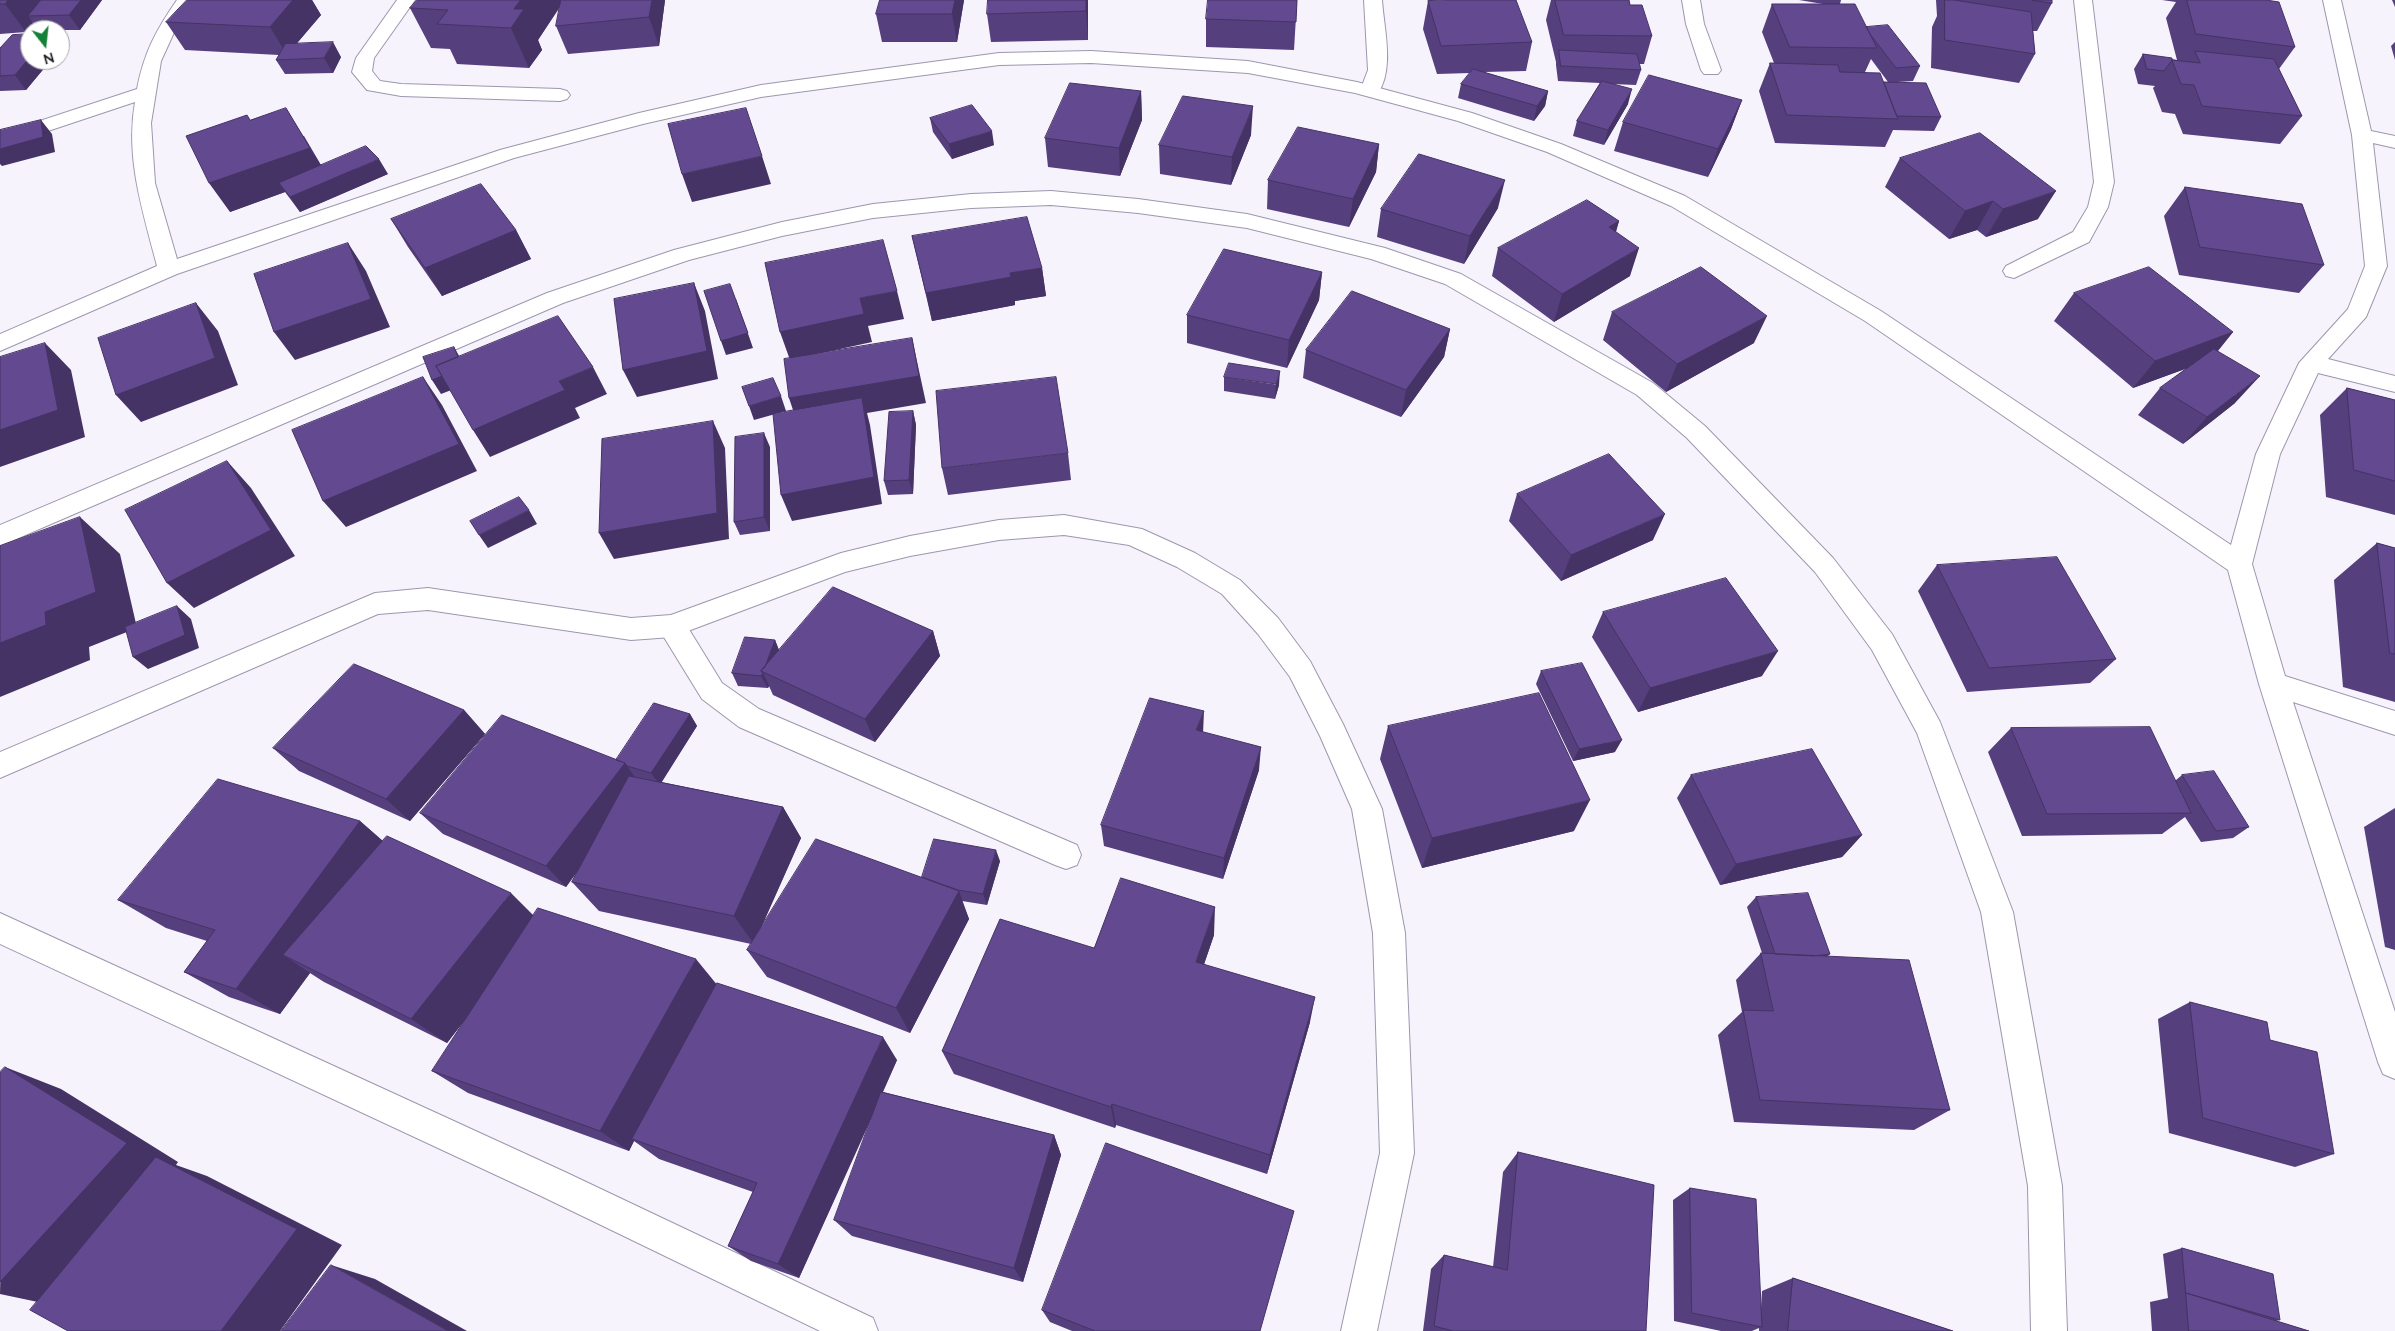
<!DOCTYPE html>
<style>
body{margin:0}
#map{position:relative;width:2395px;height:1331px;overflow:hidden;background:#f6f3fd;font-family:Mulish,sans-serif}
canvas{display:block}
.north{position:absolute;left:20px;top:20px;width:50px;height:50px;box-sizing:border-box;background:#fff;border:1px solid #a5a5a8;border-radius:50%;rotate:164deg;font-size:14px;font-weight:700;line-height:20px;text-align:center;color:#1f1d25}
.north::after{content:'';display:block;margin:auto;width:18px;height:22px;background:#138137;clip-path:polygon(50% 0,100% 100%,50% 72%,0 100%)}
</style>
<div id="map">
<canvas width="2395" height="1331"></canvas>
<div class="north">N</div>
</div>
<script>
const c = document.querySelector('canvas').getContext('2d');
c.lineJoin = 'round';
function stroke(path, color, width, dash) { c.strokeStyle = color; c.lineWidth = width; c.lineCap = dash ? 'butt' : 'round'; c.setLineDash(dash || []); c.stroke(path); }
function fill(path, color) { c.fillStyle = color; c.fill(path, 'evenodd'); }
const service = new Path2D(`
 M397,0H415L374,58L372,71L380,81L401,84L560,89L567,91L570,95L567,99L560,101L401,96L367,90L352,72L356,58Z
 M1364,0H1382C1384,30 1395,69 1377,95H1363L1360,91L1368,70Z
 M1682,0H1700L1704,24L1721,70L1718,74H1704L1701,70L1686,24Z
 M2074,0H2092L2114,182L2108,207L2089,242L2014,278L2006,276L2003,271L2006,266L2073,232L2088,207L2094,182Z
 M672,615L682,618L722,683L759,709L1077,845L1081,855L1077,865L1066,869L1055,865L739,727L702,699L662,634L659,626L662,618Z`);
const minor = new Path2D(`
 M177,0H195L177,26L161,61L151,123L155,183L177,259L500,150L639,113L761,85L999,53L1091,51L1248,61L1357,82L1472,113L1561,144L1685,196L1881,311L2231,545L2256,454L2299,363L2348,309L2365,266L2352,135L2323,0H2341L2371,131L2395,136V148L2373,143L2387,266L2366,317L2328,359L2395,376V392L2318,373L2280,454L2252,564L2285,676L2395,711V735L2293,702L2395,1012V1079L2383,1074L2378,1062L2259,684L2228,570L1865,321L1671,206L1547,152L1458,121L1355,93L1248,73L1091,63L999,65L761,97L643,124L514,158L177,274L0,351V334L157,266C143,212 125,158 135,102L0,147V134L137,89C144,53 156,30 177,0Z
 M1051,191L1138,199L1247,214L1385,248L1461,274L1653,383L1705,426L1833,558L1892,634L1940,722L2013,912L2062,1186L2067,1331H2031L2028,1186L1981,912L1917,733L1872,650L1815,572L1687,438L1637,395L1445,284L1371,259L1247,228L1138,213L1051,205L971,208L873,218L782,236L689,260L563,303L0,546V525L547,293L674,250L782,222L873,204L971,194Z
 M1064,515L1142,529L1195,553L1240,580L1278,618L1310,661L1343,724L1382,809L1405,933L1414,1153L1377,1331H1341L1380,1153L1373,933L1352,809L1320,736L1290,677L1258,634L1222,594L1177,567L1129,545L1064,535L999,540L910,556L845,572L672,637L631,640L428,610L378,614L0,778V752L375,593L428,588L631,618L671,615L841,553L910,536L999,520Z
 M0,913L565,1172L873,1318L878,1331H820L541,1196L0,944Z`);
stroke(service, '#9d97ad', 2);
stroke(minor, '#9d97ad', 2);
fill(service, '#fff');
fill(minor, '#fff');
fill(new Path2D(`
 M0,0H102L80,30H38L33,23L26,32L0,34Z
 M293,0H312L321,15L297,43L341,57L333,73L285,74L276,60L279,55L185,50L166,22Z
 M665,0L659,46L568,54L556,26L560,7L538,40L542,50L529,68L457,64L450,49L431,48L410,8Z
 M880,0H964L957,42H882L876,14Z
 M1088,0V40L991,42L987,14Z
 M1297,0L1294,50L1206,47V19Z
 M1551,0H1629L1630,5L1652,36L1644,64H1639L1641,70L1636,85L1612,84L1628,104L1604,145L1573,136L1577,121L1600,83L1558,81L1556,65V62L1546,20Z
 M1799,0H1841L1840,4L1866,27L1920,66L1913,81L1898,82L1941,117L1934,131L1893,130L1885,147L1775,143L1759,91L1770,63H1774L1762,32L1772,4H1823ZM1871,59L1888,82H1884L1865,72Z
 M1936,0H2052V3L2037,31H2033L2035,54L2019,83L1931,68L1932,27L1937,16Z
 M2162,0H2267L2295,47L2279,69L2302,116L2280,144L2183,134L2175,114L2162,112L2153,88L2155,86L2138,84L2134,69L2143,54L2177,60L2166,18L2176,2Z
 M2392,0H2395V7Z
 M1428,1L1532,42L1526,71L1484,72L1548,91L1545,106L1534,121L1458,98L1461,84L1470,73L1437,74L1423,29Z
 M2395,42V60L2391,46Z
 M0,48L30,60H51L26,90L0,91Z
 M1141,91L1142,120L1120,176L1048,167L1045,138Z
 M1742,100L1731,129L1708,177L1614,151L1623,122Z
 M930,118L994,145L952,159L933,132Z
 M250,120L304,136L321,165L388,174L300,212L285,192L230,212Z
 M1251,135L1231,185L1160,174L1159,145Z
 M1379,144L1376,172L1349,227L1267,209L1268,180Z
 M1900,158L2038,219L1986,237L1977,230L1949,239L1885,187Z
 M2185,187L2324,265L2299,293L2179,275L2164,216Z
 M1498,208L1464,264L1377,237L1381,209Z
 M391,219L516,230L531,259L442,296L408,247Z
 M1619,221L1616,232L1630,276L1554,322L1492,276L1498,248Z
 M912,236L1042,268L1046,296L1015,301V305L932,321Z
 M1322,272L1319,300L1287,368L1187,343V315Z
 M2074,293L2233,332L2218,351L2235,403L2183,444L2138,415L2160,388L2187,368L2133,388L2054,321Z
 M1612,312L1754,343L1666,392L1603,340Z
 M1450,329L1444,357L1401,417L1303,378L1306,350Z
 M1224,377L1279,385L1275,399L1224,391Z
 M2347,388L2395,400V515L2326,497L2320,415Z
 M913,411L916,425L913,494L888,495L884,481Z
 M770,447V531L740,535L734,522Z
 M1068,453L1071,480L948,495L942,468Z
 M1517,494L1653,540L1561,581L1509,521Z
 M2377,543L2395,548V702L2343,687L2334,580Z
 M1937,565L2116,659L2090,683L1967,692L1918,591Z
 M1603,612L1762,676L1638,712L1592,637Z
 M933,631L940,656L875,742L773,695L769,686L768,688L738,686L732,673L775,640L779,650Z
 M1541,671L1615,752L1573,761L1536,684Z
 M464,710L485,734L410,821L299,771L273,748Z
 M690,714L697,726L661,782L783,807L801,838L761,927L922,877L1000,861L987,905L962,901L969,919L910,1033L767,977L747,950L751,944L599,911L572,882L578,870L566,887L443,834L420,813L616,760Z
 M1388,726L1574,831L1422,868L1380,759Z
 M2011,728L2176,780L2182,775L2249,827L2233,838L2201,842L2185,817L2162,834L2022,836L1988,752Z
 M1203,732L1259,770L1223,879L1104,846L1101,825Z
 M1691,775L1862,835L1842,857L1720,885L1677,798Z
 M2395,808V950L2385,947L2364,827Z
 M360,821L383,841L533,915L717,984L897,1060L883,1092L1054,1135L1061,1155L1023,1282L852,1236L834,1220L873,1115L799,1278L751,1261L728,1246L753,1192L659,1159L634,1141L629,1151L468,1093L432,1071L465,1020L447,1043L324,982L310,973L280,1014L229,997L184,972L207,941L166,928L118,900Z
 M1756,897L1830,954L1828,956L1950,1110L1914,1130L1734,1122L1718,1035L1742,1012L1736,980L1761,953H1762L1747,907Z
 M1214,935L1204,964L1310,1022L1267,1174L1116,1125L1115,1128L954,1074L942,1051L1094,948Z
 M2190,1002L2270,1040L2334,1154L2295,1167L2169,1133L2158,1019Z
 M1518,1152L1646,1331H1423L1431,1269L1444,1255L1493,1267L1503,1172Z
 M1690,1188L1761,1309L1762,1291L1793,1278L1953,1331H1759V1328L1752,1331H1721L1674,1321L1673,1200Z
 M2182,1248L2280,1320L2276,1321L2309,1331H2152L2150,1302L2168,1298L2163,1254Z
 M1042,1310L1260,1331H1072L1050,1322Z`), '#553f7c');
fill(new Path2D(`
 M8,0H51L28,16L33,23L26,32L5,4Z
 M81,0H102L80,30L69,15Z
 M293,0H312L321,15L287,55L270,27Z
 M520,0H564L538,40L542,50L529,68L511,28L514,9Z
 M652,0H665L659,46L649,17Z
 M955,0H964L957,42L952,14Z
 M1086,0H1088V40L1086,11Z
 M333,42L341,57L333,73L324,58Z
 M30,57V60H51L26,90L15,75Z
 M1632,89L1628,104L1604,145L1608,130Z
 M1141,91L1142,120L1120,176L1119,148Z
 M1548,91L1545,106L1534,121L1537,106Z
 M1742,100L1731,129L1708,177L1718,149Z
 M1253,106L1251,135L1231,185L1232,157Z
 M286,108L328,177L279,183L285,192L230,212L209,183Z
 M41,120L52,134L55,152L2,166L0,164V149Z
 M992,131L994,145L952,159L949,144Z
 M1379,144L1376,172L1349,227L1353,199Z
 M762,156L771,184L692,202L682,174Z
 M379,159L388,174L300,212L290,197Z
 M1505,180L1498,208L1464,264L1470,236Z
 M2056,191L2038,219L1986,237L2003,209Z
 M1993,201L1977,230L1949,239L1965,211Z
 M1619,221L1610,250L1609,227Z
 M516,230L531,259L442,296L425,268Z
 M348,243L366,271L390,327L295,360L274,332Z
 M1639,248L1630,276L1554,322L1562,294Z
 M1042,268L1046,296L1015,301V305L932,321L926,293L1010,273Z
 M1322,272L1319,300L1287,368L1289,340Z
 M694,283L705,311L718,379L637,397L623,370Z
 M897,291L904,319L868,326L872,342L790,360L780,332L860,298Z
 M736,299L753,348L726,355L721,341Z
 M196,303L218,331L238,385L141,422L116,395Z
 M1767,316L1754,343L1666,392L1677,364Z
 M1450,329L1444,357L1401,417L1406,390Z
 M2233,332L2210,360L2133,388L2155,361Z
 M912,338L918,366L926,403L867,413L870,425L882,504L792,521L781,495L798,425L789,398Z
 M45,343L71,370L85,437L0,467V430Z
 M454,347L462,361L472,382L441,394L432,380Z
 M593,367L607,394L575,408L580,418L490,457L473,430L559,381Z
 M1280,371L1279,385L1275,399L1276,384Z
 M2260,376L2235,403L2183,444L2207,417Z
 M423,377L442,405L477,471L346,527L323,501Z
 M781,396L786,411L754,420L749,406Z
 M913,411L916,425L913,494L909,480Z
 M713,421L725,448L729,539L614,559L599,533Z
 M764,433L770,447V531L764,517Z
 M227,461L251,488L295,556L194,608L167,583Z
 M529,510L537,524L488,548L479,535Z
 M1665,514L1653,540L1561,581L1571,555Z
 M80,517L120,554L137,628L89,647L90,660L0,697V643L45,612Z
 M177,606L191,619L199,648L148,669L133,657Z
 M933,631L940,656L875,742L865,719Z
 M775,640L780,653L763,672Z
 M1778,651L1762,676L1638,712L1650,688Z
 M763,673L769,686L768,688L761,676Z
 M464,710L485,734L410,821L386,799Z
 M1204,711L1203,734L1196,730Z
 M690,714L697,726L660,785L651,773Z
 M1622,740L1615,752L1573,761L1579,749Z
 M1261,747L1259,770L1223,879L1224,858Z
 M625,763L641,786L566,887L546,866Z
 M1590,800L1574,831L1422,868L1432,838Z
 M783,807L801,838L754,944L734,916Z
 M360,821L395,852L283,955L310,973L280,1014L236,989Z
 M1862,835L1842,857L1720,885L1736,864Z
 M996,850L1000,861L987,905L983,894Z
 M959,891L969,919L910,1033L896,1008Z
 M511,893L540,922L447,1043L411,1019Z
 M1215,907L1214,935L1196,988V962Z
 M696,959L718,986L632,1139L634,1141L629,1151L600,1131Z
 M1315,997L1310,1022L1267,1174L1270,1155Z
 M883,1037L897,1060L799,1278L778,1264Z
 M5,1067L61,1089L178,1162L176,1165L207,1176L342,1245L280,1331H221L52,1305L0,1294Z
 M1112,1104L1116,1125L1115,1128L1111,1107Z
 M1054,1135L1061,1155L1023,1282L1014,1268Z
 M331,1265L375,1279L467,1331H448Z`), '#453365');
const building = new Path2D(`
 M0,0H8L5,4H0Z
 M41,0H81L69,15L28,16Z
 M187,0H293L270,27L166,22Z
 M417,0H520L514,9H524L511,28L437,24L448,10L410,8Z
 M561,0H652L649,17L556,26Z
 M880,0H955L952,14H876Z
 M988,0H1086V11L987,14Z
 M1208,0H1297L1296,22L1206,19Z
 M1445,0H1516L1532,42L1441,46L1428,1Z
 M1555,0H1629L1630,5H1642L1652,36L1564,35Z
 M1945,0H1954L2031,12L2035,54L1945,40Z
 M2032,0H2052V3Z
 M2187,0H2266L2279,2L2295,47L2196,34Z
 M1772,4H1855L1877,48L1790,47Z
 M1888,25L1920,66L1896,68L1870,34L1866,27Z
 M30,34V57L15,75L0,76V48L12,35Z
 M333,42L324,58L276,60L285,44Z
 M1559,50L1637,54L1641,70L1561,66Z
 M2195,51L2274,59L2302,116L2202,106L2194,85L2181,84L2172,60L2200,63Z
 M2143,54L2172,58V60L2164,71L2147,69Z
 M1770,63L1838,65L1840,72L1880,73L1898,119L1787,115Z
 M1473,69L1548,91L1537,106L1461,84Z
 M1649,75L1742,100L1718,149L1623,122Z
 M1602,81L1632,89L1608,130L1577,121Z
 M1884,82L1926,83L1941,117L1897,116Z
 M1070,83L1141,91L1119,148L1045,138Z
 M1183,96L1253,106L1232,157L1159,145Z
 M972,105L992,131L949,144L930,118Z
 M286,108L310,148L209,183L186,136L247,115L250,120Z
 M746,108L762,156L682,174L668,124Z
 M41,120L43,137L0,149V130Z
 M1298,127L1379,144L1353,199L1268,180Z
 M1980,133L2056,191L2003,209L1993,201L1965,211L1900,158Z
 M366,146L379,159L290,197L279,183Z
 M1419,154L1505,180L1470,236L1381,209Z
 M481,184L516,230L425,268L391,219Z
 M2185,187L2302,204L2324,265L2200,247Z
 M1587,200L1619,221L1609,227L1639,248L1562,294L1498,248Z
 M1027,217L1042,268L1010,273L1011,277L926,293L912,236Z
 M883,240L897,291L860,298L864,314L780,332L765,263Z
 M348,243L371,299L274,332L254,274Z
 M1224,249L1322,272L1289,340L1187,315Z
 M1701,267L1767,316L1677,364L1612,312Z
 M2149,267L2233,332L2155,361L2074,293Z
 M694,283L707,351L623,370L614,299Z
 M730,284L748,333L721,341L704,291Z
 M1352,291L1450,329L1406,390L1306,350Z
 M196,303L215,358L116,395L98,338Z
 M558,316L593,367L559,381L565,390L473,430L436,366Z
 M912,338L919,376L789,398L784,359Z
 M45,343L58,410L0,430V357Z
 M454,347L458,357L436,366L442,376L432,380L423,357Z
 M2214,349L2260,376L2207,417L2160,388Z
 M1229,363L1280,371L1276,384L1224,377Z
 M423,377L459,444L323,501L292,430Z
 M1056,377L1068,453L942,468L936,391Z
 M773,378L781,396L749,406L742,387Z
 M2347,388L2395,400V481L2354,470Z
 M862,398L874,477L781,495L773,414Z
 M913,411L909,480L884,481L889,412Z
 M713,421L717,513L599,533L602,439Z
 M764,433V517L734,522L735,437Z
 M1609,454L1665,514L1571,555L1517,494Z
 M227,461L271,530L167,583L125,510Z
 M519,497L529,510L479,535L470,521Z
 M80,517L96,592L45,612L46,625L0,643V546Z
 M2377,543L2395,548V654L2390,653Z
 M2057,557L2116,659L1989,668L1937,565Z
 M1726,578L1778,651L1650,688L1603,612Z
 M833,587L933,631L865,719L761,671Z
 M177,606L185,635L133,657L125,627Z
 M745,637L775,640L765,667L761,671L763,673L761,676L732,673Z
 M1582,663L1622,740L1579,749L1541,671Z
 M354,664L464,710L386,799L273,748Z
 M1539,693L1590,800L1432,838L1388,726Z
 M1150,698L1204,711L1196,730L1261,747L1224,858L1101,825Z
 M654,703L690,714L651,773L627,766L625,763L616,760Z
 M502,715L625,763L546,866L420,813Z
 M2150,727L2191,813L2047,814L2011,728Z
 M1812,749L1862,835L1736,864L1691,775Z
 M2214,771L2249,827L2216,831L2182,775Z
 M629,776L783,807L734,916L572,882Z
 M218,779L360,821L236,989L184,972L215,930L118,900Z
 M387,836L511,893L411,1019L283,955Z
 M816,839L959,891L896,1008L747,950Z
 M934,839L996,850L983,894L958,890L922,877Z
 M1121,878L1215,907L1196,962L1315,997L1270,1155L1112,1104L1111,1107L942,1051L1000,919L1094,948Z
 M1808,893L1830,954L1813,956L1775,954L1756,897Z
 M538,908L696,959L600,1131L432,1071Z
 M1761,953L1909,960L1950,1110L1760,1100L1743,1010L1773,1011Z
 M717,983L883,1037L778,1264L728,1246L757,1183L632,1139Z
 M2190,1002L2267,1022L2270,1040L2317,1052L2334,1154L2203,1118Z
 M5,1067L127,1143L0,1282V1072Z
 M881,1092L1054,1135L1014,1268L834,1220Z
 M1106,1143L1294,1211L1260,1331H1095L1042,1310Z
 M1518,1152L1654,1185L1646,1331H1453L1434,1326L1444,1255L1507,1270Z
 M156,1157L297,1229L221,1331H68L30,1310Z
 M1690,1188L1756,1199L1762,1327L1692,1313Z
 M2182,1248L2273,1274L2280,1320L2186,1293Z
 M331,1265L448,1331H281Z
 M1793,1278L1953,1331H1788Z
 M2186,1293L2309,1331H2189Z`);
fill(building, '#634990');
stroke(building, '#453365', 1);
</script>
